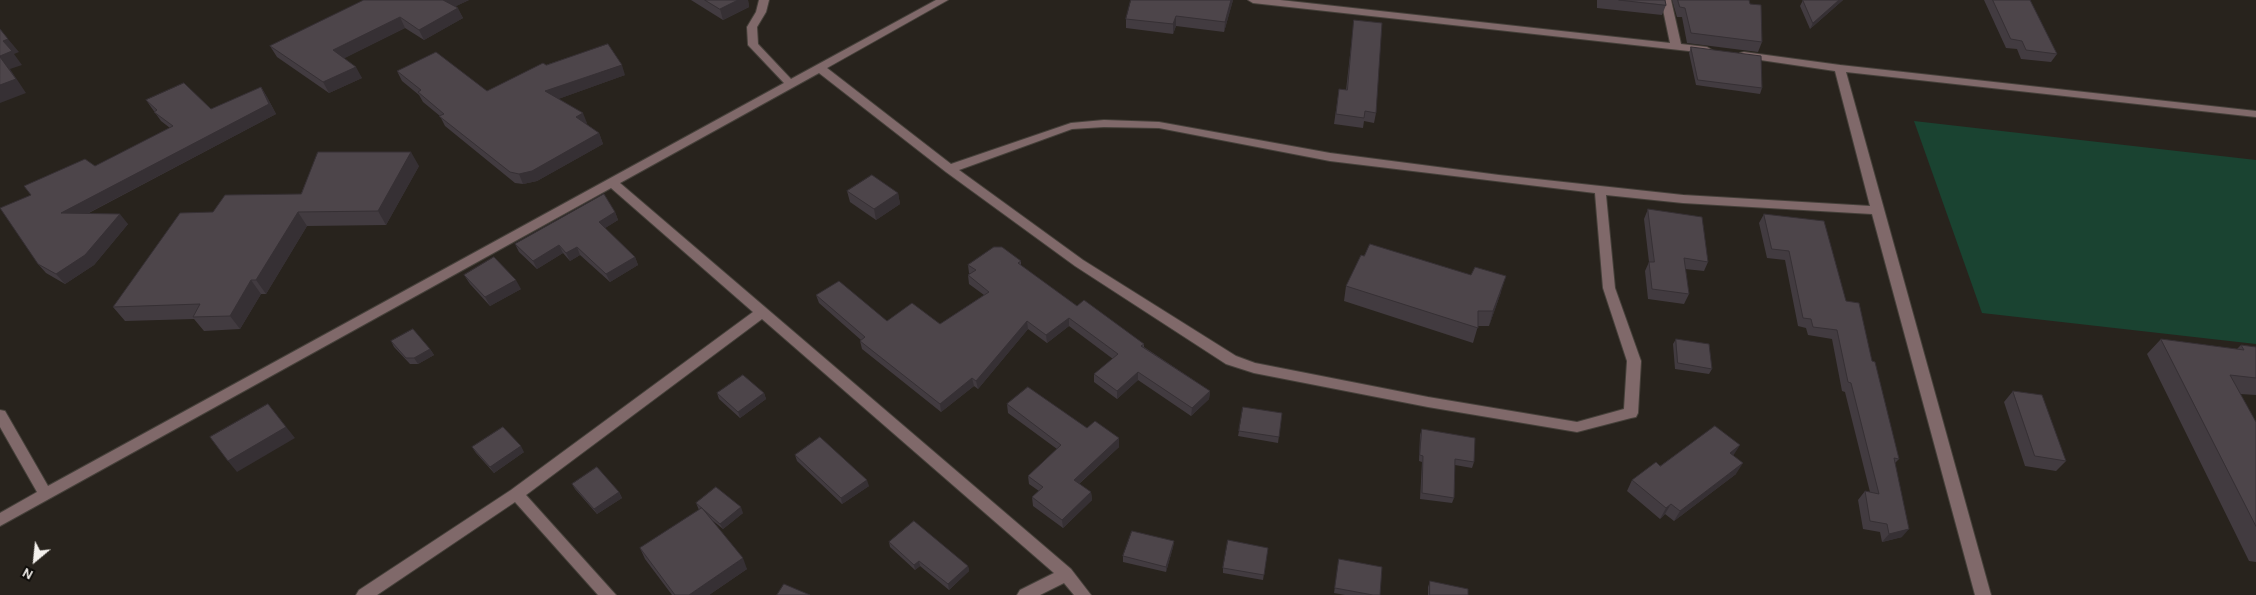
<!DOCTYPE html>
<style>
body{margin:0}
#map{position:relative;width:2256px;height:595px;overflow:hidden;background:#28231d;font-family:Karla,sans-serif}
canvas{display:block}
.north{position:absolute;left:10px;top:535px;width:50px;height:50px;-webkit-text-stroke:4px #0f0d0a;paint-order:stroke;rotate:208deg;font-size:14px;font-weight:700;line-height:20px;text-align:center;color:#f4f1ed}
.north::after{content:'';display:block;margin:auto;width:18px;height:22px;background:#f4f1ed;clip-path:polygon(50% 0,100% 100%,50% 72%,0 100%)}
</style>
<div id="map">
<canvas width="2256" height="595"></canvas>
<div class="north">N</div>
</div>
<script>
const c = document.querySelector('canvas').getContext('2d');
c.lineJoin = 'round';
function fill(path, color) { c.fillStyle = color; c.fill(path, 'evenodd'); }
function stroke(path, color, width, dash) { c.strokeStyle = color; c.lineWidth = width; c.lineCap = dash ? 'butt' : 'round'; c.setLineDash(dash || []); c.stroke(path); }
fill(new Path2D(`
 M1914,121L2256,160V344L1982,313Z`), '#1a4331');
const minor = new Path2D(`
 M759,0H769L766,12L757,27L758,44L791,79L936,0H948L827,68L951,164L1071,123L1104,120L1159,122L1330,153L1499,175L1683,195L1870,206L1835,71L1740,57V53L1744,52L1840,65L2256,111V117L1846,72L1991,595H1975L1872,214L1683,203L1606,195L1615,288L1641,361L1638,413L1636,417L1631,418L1577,432L1428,407L1254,373L1226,364L1075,266L946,172L819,73L620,183L1071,569L1091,595H1074L1064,583L1040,595H1017L1020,590L1054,573L762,319L526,495L616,595H598L515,502L377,595H356L359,590L511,490L753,312L611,188L0,526V513L37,492L0,427V410L5,411L48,486L784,83L748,45L747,27L756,12ZM1104,127L1159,128L1330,161L1595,193L1603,288L1627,361L1624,409L1577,422L1428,397L1255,363L1236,356L1083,260L959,170L1072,129Z
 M1248,0H1280L1670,43L1661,0H1671L1681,44L1707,47L1712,50L1707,53L1253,3Z`);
stroke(minor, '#45403a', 2);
fill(minor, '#80696a');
fill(new Path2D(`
 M364,0H469L456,6L463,18L424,40L405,28L344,58L362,78L329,93L277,57L270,46Z
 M691,0H748L749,7L723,20Z
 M1233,0L1224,32L1176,26L1173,34L1126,28V19Z
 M1597,0H1665L1666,5L1662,15L1597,8Z
 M1672,0H1749L1762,42L1758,52L1687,43L1682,17H1677Z
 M1803,0H1843L1810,29L1800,6Z
 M1984,0H2030L2057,54L2051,62L2021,59L2017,49L2006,48Z
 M1354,20L1376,113L1374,123L1364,121L1363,128L1334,124L1339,89L1346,90Z
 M1691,47L1762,88L1760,94L1696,85L1689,53Z
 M546,65L625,75L558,99L587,123L586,124L599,133L603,144L537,181L523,184L515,183L445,126L440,116L423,102L419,95L402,81L397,71L487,91Z
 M261,87L267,97L276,114L87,214L128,224L94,265L65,284L46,273L38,264L31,195L95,166L170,128L161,121L146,100L211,109Z
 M419,166L386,225L307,226L266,294H261L240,329L204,331L194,319L125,321L113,307L213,212L301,194Z
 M847,191L898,193L900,204L876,220L850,202Z
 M1648,209L1708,262L1704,271L1685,269L1689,294L1684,304L1648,299L1645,271L1649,262L1644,219Z
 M615,212L618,220L605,228L635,257L638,265L610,282L580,255L570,261L563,253L537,269L519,252L515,244Z
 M1764,214L1846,301L1872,361L1899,459L1895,463L1902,537L1882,542L1880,532L1863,529L1858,500L1865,491L1870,492L1845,392L1842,391L1832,339L1808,335L1806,328L1798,326L1785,260L1767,258L1759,223Z
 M1021,261V266L1077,306L1144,344V347L1210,391L1209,399L1191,416L1138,380L1117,399L1094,382V374L1113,359L1069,326L1047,343L1028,329L978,389L974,386L941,412L862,349L860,341L861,340L819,303L816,295L887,321L940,324L984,295L969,284L968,275L970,274L969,273L968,265Z
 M464,275L521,289L490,306L470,284Z
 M1346,286L1501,292L1489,326H1478L1473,343L1344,301Z
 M1676,339L1712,369L1709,374L1675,369L1673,344Z
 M2161,339L2237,349L2241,345L2256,347V395L2240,394L2256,422V562L2249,561L2147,354Z
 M391,341L430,349L434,355L418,364H410L394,347Z
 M2013,391L2066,461L2056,471L2025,466L2004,402Z
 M717,393H764L766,399L740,418L719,399Z
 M1007,404L1087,428L1119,447L1079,484L1091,492L1092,500L1063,528L1033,506L1032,497L1039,491L1029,484L1028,476L1057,449L1008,413Z
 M1282,413L1278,443L1238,436L1239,431Z
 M1422,429L1474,462L1472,468L1455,465L1454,498L1452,503L1420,499L1422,462L1419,461L1420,435Z
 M472,447L524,452L494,473L476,453Z
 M795,455L869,486L842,504L797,461Z
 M1733,456L1736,474L1674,521L1665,514L1660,519L1627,491L1632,480L1660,466Z
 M572,484L619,492L622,498L597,514L575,489Z
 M696,503L743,513L723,529L712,520L747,569L709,595H672L645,559L640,548L699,510Z
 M1174,541L1173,547L1166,572L1123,562V556Z
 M889,542L968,566L969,571L949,590L920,566L915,570L890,547Z
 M1268,548L1263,580L1223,573V568Z
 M1339,559L1380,595H1345L1334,593Z
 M1430,581L1468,595H1428V587Z`), '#423b40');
fill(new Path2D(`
 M443,0H469L448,10Z
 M738,0H748L749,7L723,20L720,9Z
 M1231,0H1233L1224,32L1225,22Z
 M1839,0H1843L1810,29L1813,23Z
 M458,8L463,18L424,40L419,30Z
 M1176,16V26L1173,34V24Z
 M400,17L405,28L339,61L333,50Z
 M8,39L19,52L14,54L22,65L10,69L26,93L0,103V56L3,41Z
 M622,65L625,75L550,102L545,91Z
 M356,67L362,78L329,93L323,82Z
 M261,87L267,97L276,114L69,223L61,213Z
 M583,113L587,123L580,127L576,117Z
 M599,133L603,144L537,181L523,184L519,174Z
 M411,152L419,166L386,225L378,211Z
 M898,193L900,204L876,220L874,209Z
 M298,212L307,226L266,294L256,280Z
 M615,212L618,220L602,230L599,222Z
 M120,214L128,224L94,265L65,284L56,274Z
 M559,245L563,253L537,269L533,261Z
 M577,247L580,255L570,261L566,253Z
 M635,257L638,265L610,282L606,274Z
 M1506,276L1501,292L1489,326L1493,311Z
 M251,280L261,294L240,329L230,316Z
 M516,280L521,289L490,306L485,297Z
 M1069,318V326L1047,343L1046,335Z
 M1027,321L1028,329L978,389L976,381Z
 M430,349L434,355L418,364L414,358Z
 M1138,372V380L1117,399V391Z
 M972,378L974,386L941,412L940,404Z
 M1210,391L1209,399L1191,416L1192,408Z
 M764,393L766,399L740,418L738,412Z
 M268,404L295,438L237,472L228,461Z
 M1119,438V447L1074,488V480Z
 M1740,445L1733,456L1730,453Z
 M521,446L524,452L494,473L490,467Z
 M1743,463L1736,474L1674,521L1680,511Z
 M867,480L869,486L842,504L841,498Z
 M619,492L622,498L597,514L594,509Z
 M1091,492L1092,500L1063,528L1062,520Z
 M1671,504L1665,514L1660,519L1666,508Z
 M741,507L743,513L723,529L720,524Z
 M1909,529L1902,537L1882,542L1889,534Z
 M1174,541L1173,547L1166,572V567Z
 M743,558L747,569L709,595H689Z
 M919,561L920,566L915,570L914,565Z
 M968,566L969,571L949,590L948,584Z`), '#363034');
const building = new Path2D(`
 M364,0H443L458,8L419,30L400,17L333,50L356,67L323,82L270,46Z
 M705,0H738L720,9Z
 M1131,0H1231L1225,22L1176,16L1173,24L1126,19Z
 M1619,0H1665L1666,5Z
 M1678,0H1749L1750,4L1761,5L1762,42L1691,33L1685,8L1680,7Z
 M1803,0H1839L1813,23Z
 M1993,0H2030L2057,54L2026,50L2022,41L2011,39Z
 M1354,20L1382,23L1376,113L1365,111L1364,118L1336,114L1339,89L1347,90Z
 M0,29L8,39L3,41L12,51L0,56Z
 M608,44L622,65L545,91L583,113L576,117L599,133L532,171L519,174L510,172L439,116L444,114L418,92L421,90L397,71L436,52L487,91L543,63L546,65Z
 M1691,47L1761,56L1762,88L1698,80Z
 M0,57L16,79L0,85Z
 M184,83L211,109L261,87L269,104L61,213L120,214L85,255L56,274L38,264L0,208L31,195L24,186L85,159L95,166L173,126L154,112L157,110L146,100Z
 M318,152H411L378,211L298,212L256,280H251L230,316L193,317L200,304L113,307L180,213L213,212L225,195L301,194Z
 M872,175L898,193L874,209L847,191Z
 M604,194L615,212L599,222L635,257L606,274L577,247L566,253L559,245L533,261L515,244Z
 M1648,209L1702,217L1708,262L1684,258L1689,294L1652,289L1649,262H1654Z
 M1764,214L1824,221L1846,301L1859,303L1872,361L1875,362L1899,459L1894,458L1909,529L1889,534L1887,524L1870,521L1865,491L1879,494L1851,383L1848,382L1837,330L1813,327L1811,319L1803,318L1789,251L1772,249Z
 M1370,244L1471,275L1475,267L1506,276L1493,311H1478V328L1346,286L1361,255L1364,256Z
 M994,247H1002L1021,261L1018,263L1077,306L1084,300L1144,344L1141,346L1210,391L1192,408L1138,372L1117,391L1094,374L1118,354L1069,318L1046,335L1027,321L976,381L972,378L940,404L860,341L865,337L816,295L839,281L887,321L912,303L940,324L989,292L968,275L976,270L968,265Z
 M494,257L516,280L485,297L464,275Z
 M413,329L430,349L414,358H406L391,341Z
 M1676,339L1709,344L1712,369L1678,363Z
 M2161,339L2244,350L2241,345L2256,347V378L2230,375L2256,422V526Z
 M743,375L764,393L738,412L717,393Z
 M1028,387L1087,428L1095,421L1119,438L1074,480L1091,492L1062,520L1032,497L1043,487L1028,476L1061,445L1007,404Z
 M2013,391L2042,395L2066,461L2035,456Z
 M268,404L286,427L228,461L210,437Z
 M1243,407L1282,413L1279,437L1239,431Z
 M1715,426L1740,445L1730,453L1743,463L1680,511L1671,504L1666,508L1632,480L1656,462L1660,466Z
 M503,427L521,446L490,467L472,447Z
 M1422,429L1475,438L1474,462L1455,459L1454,498L1422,493L1423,456L1420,455Z
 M820,437L867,480L841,498L795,455Z
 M597,467L619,492L594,509L572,484Z
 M716,487L741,507L720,524L696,503Z
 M702,508L743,558L689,595H675L640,548Z
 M914,521L968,566L948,584L919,561L914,565L889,542Z
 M1132,531L1174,541L1166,567L1123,556Z
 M1228,540L1268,548L1264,575L1223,568Z
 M1339,559L1382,567L1380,595H1373L1335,588Z
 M1430,581L1468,589V595H1430Z
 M784,584L810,595H777Z`);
fill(building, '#4d454a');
stroke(building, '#363034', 1);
</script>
